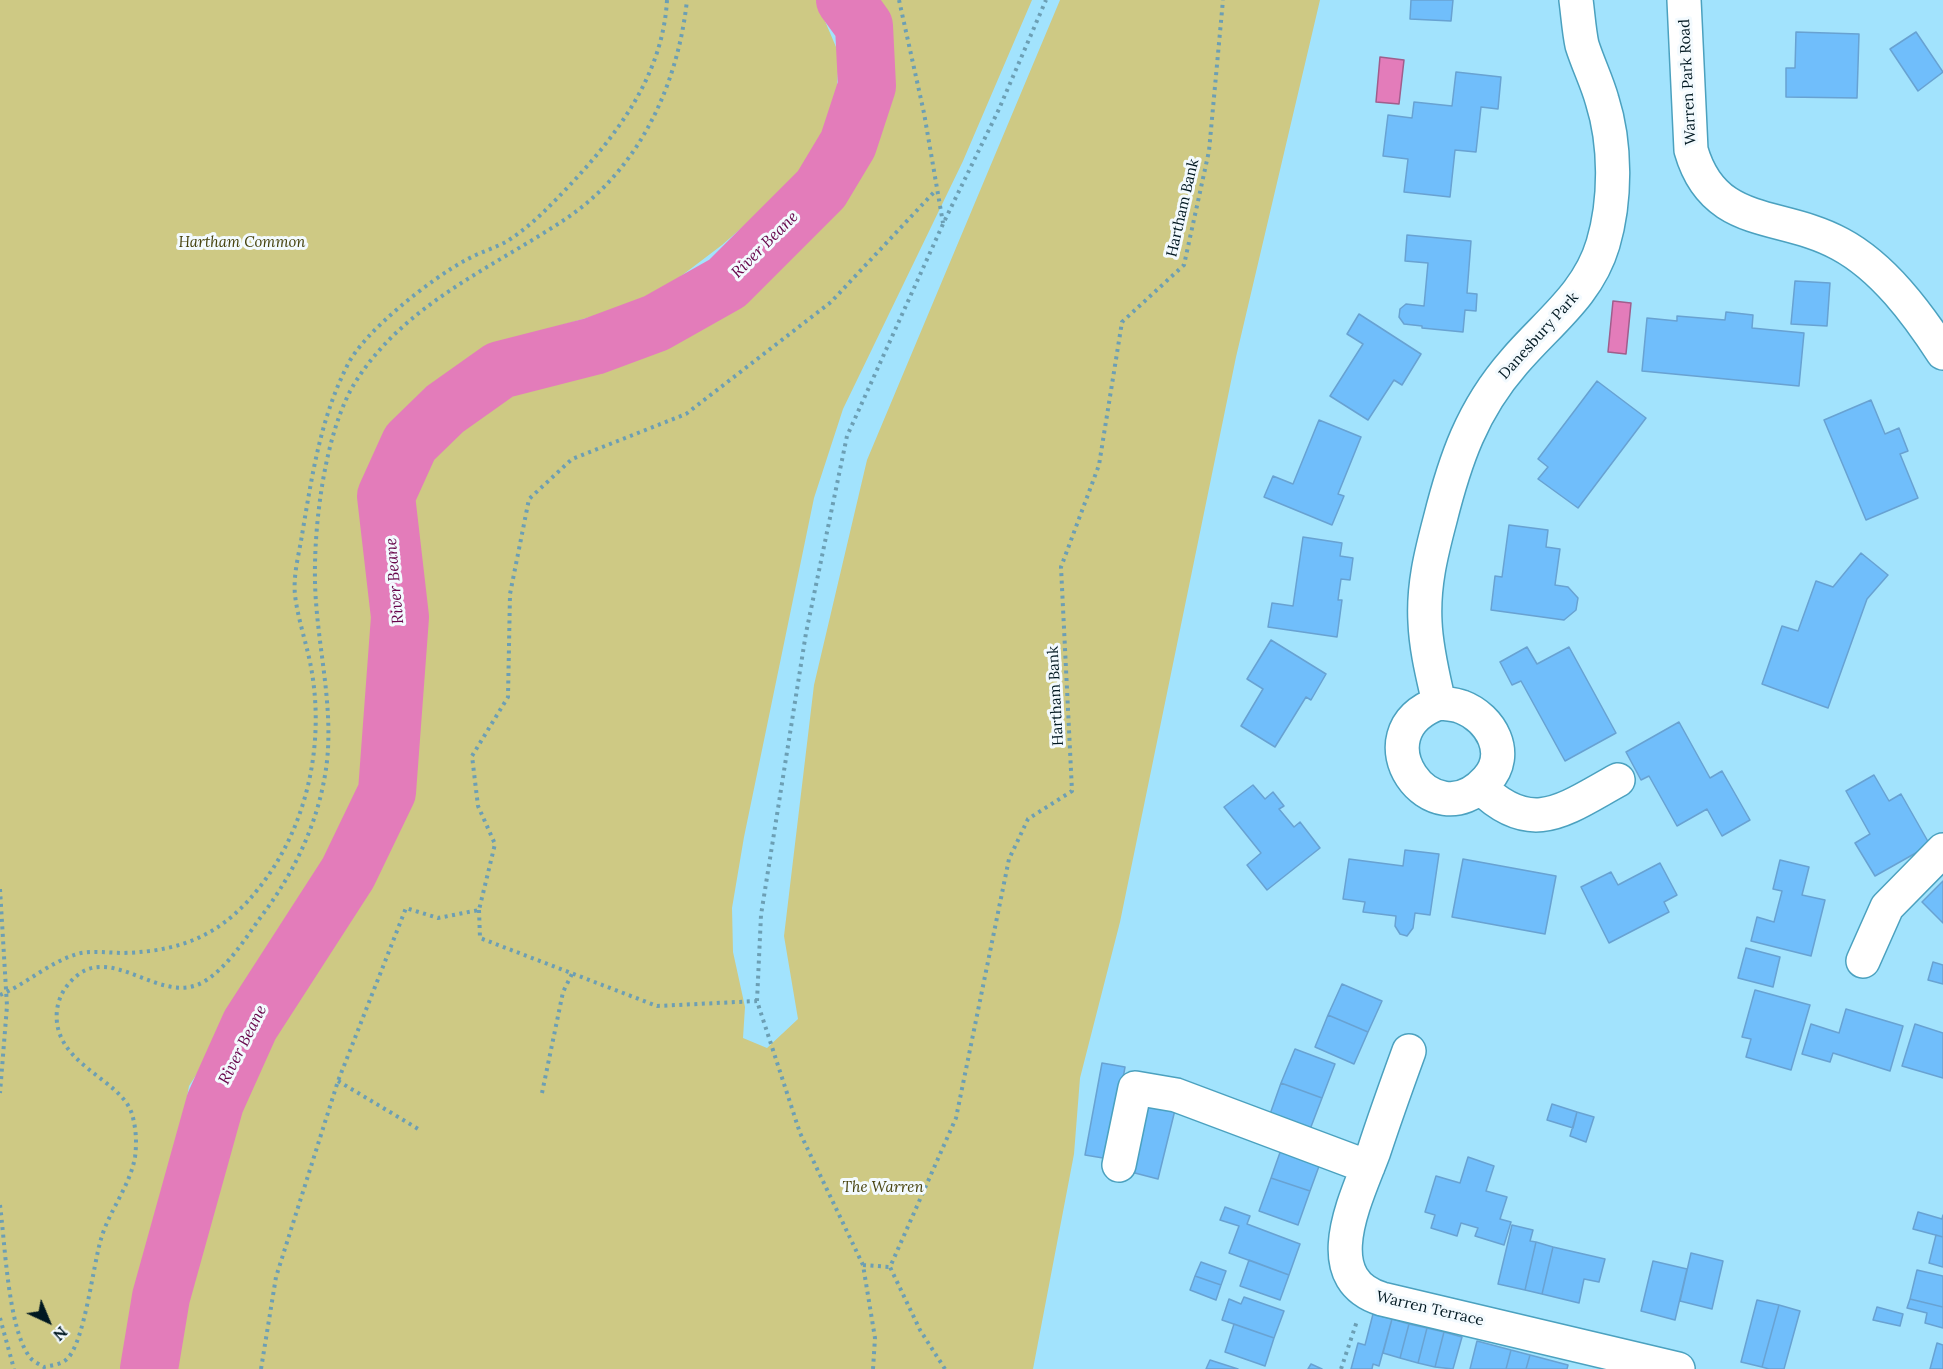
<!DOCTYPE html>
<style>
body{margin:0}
#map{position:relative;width:1943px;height:1369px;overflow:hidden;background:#a2e3fd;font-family:Lora,serif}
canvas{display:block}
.north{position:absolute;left:18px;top:1291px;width:60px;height:60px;-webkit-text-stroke:4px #f3fafe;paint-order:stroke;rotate:136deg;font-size:16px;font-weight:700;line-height:24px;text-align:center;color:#001821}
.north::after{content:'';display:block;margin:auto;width:21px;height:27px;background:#001821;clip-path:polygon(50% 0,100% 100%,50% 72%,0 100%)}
</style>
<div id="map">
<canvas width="1943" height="1369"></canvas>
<div class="north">N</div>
</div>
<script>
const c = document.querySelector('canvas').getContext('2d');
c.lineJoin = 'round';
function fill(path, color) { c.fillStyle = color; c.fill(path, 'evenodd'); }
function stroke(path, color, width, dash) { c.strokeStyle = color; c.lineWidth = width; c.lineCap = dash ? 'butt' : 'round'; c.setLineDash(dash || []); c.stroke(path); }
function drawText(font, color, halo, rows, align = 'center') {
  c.font = font + ' Lora,serif'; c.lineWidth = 6; c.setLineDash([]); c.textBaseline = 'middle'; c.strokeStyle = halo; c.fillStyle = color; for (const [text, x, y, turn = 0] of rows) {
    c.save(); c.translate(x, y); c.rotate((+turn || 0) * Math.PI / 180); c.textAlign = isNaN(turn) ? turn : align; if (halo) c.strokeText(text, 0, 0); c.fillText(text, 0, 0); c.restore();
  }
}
fill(new Path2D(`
 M0,0H816L839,54L835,120L793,183L722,245L664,289L604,313L485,347L442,381L389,451L370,483L379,657L368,762L335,855L221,1047L207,1058L189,1086L137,1369H0Z
 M866,0H1032L963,161L843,409L814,498L744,837L732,908L733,952L745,1007L743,1038L767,1048L798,1019L784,936L814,685L867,460L1060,0H1320L1236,357L1120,922L1080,1078L1074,1154L1033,1369H166L177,1304L212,1170L244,1073L367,880L396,786L412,619L396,516L409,467L460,403L504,380L634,354L712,315L854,183L885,119L886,47Z`), '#cec984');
const water = new Path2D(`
 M1380,57L1404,60L1399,104L1376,102Z
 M1613,301L1631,303L1626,354L1608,352Z`);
fill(water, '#e37cba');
stroke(water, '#9f5e8c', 1.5);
stroke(new Path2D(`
 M149,1369L161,1297L215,1103L250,1025L348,873L387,792L400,617L386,496L410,443L445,409L500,370L594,346L656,323L727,283L821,189L848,144L867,86L864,26L845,0`), '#e37cba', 58);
const building = new Path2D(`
 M1411,0H1453L1451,21L1410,19Z
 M1796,32L1859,34L1857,98L1786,97V68H1795Z
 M1916,32L1943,72L1918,91L1890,49Z
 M1456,72L1501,77L1498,109L1481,107L1476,152L1455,150L1450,197L1404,192L1408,159L1383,156L1388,115L1412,118L1414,102L1452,106Z
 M1407,235L1471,241L1467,293L1477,294L1476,311L1465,310L1463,332L1422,328V326L1404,324L1399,317L1400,309L1406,304L1424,306L1428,263L1405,261Z
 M1795,281L1830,283L1827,326L1791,324Z
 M1726,312L1753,315L1752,328L1804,333L1799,386L1642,371L1647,318L1677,321V316L1725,320Z
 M1359,314L1421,354L1402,385L1394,380L1368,420L1330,396L1363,344L1347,334Z
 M1597,381L1646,418L1578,508L1538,479L1548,467L1538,459Z
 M1871,400L1885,434L1899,428L1908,451L1900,454L1918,498L1866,520L1824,420Z
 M1319,420L1361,437L1338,494L1344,496L1332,525L1264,497L1273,476L1293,484Z
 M1509,525L1548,530L1546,547L1560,549L1555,585L1568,587L1578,598L1576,610L1564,620L1491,610L1495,576L1502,577Z
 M1303,537L1342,543L1340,556L1353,558L1350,580L1341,579L1338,600H1342L1337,637L1268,627L1272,603L1293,606Z
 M1861,553L1888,575L1867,599L1828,708L1762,684L1782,626L1798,631L1816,581L1833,587Z
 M1271,640L1326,674L1311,700L1306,697L1275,747L1241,726L1263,689L1247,679Z
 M1527,647L1537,664L1569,647L1616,733L1565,761L1521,681L1512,685L1500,662Z
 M1679,722L1710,778L1722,771L1750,820L1722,836L1707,809L1677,826L1649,776L1641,780L1626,752Z
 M1874,775L1889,801L1901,794L1930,845L1875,876L1855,843L1870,834L1846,791Z
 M1253,785L1265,799L1273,792L1284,806L1279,809L1294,827L1300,822L1320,848L1267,890L1247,865L1261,853L1224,807Z
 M1405,850L1439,854L1430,915L1415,913L1413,928L1407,936L1400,934L1395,926L1396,916L1363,912L1365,902L1343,899L1349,859L1403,866Z
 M1463,859L1556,876L1545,934L1452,917Z
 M1780,860L1809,867L1802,895L1825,900L1811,956L1751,941L1757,917L1774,922L1782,891L1773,889Z
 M1660,863L1677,895L1664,902L1669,912L1609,943L1581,887L1611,872L1618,885Z
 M1943,881V923L1922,902Z
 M1746,948L1780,957L1773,987L1738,978Z
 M1933,962L1943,965V984L1928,980Z
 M1342,984L1382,1001L1368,1032L1328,1015Z
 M1755,990L1810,1005L1791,1070L1746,1057L1751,1039L1742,1037Z
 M1846,1009L1903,1026L1890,1071L1833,1053L1830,1062L1802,1054L1811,1024L1839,1033Z
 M1328,1015L1368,1032L1354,1064L1315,1047Z
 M1915,1024L1943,1033V1078L1902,1066Z
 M1295,1049L1335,1064L1322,1098L1281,1083Z
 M1102,1063L1125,1067L1109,1159L1085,1155Z
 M1281,1083L1322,1098L1309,1132L1269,1117Z
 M1148,1103L1175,1110L1158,1179L1131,1172Z
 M1552,1104L1577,1112L1573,1128L1547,1120Z
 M1577,1112L1594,1117L1586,1142L1570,1136Z
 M1283,1144L1322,1158L1310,1191L1271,1178Z
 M1468,1157L1494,1166L1486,1191L1507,1197L1500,1219L1511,1222L1504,1245L1475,1236L1478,1228L1461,1223L1457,1236L1431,1228L1435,1215L1425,1212L1436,1176L1460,1183Z
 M1271,1178L1310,1191L1298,1225L1259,1211Z
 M1225,1207L1250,1216L1247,1224L1300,1244L1289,1275L1229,1253L1239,1226L1220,1220Z
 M1918,1212L1942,1219L1943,1215V1237L1913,1229Z
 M1512,1225L1533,1230L1530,1241L1536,1242L1525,1290L1498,1284Z
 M1936,1235L1943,1237V1267L1929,1263Z
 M1536,1242L1553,1247L1542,1294L1525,1290Z
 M1553,1247L1605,1259L1599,1282L1584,1279L1579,1303L1542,1294Z
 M1691,1253L1723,1261L1712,1309L1680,1301Z
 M1249,1260L1289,1275L1280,1300L1240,1286Z
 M1653,1261L1687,1269L1675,1320L1641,1311Z
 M1201,1262L1226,1271L1221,1285L1195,1276Z
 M1917,1270L1943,1276V1307L1910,1299Z
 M1195,1276L1221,1285L1216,1300L1190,1290Z
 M1244,1297L1284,1311L1274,1338L1222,1320L1229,1299L1241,1304Z
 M1910,1299L1943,1307V1328L1925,1323L1927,1313L1907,1308Z
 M1757,1300L1779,1305L1762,1367L1741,1362Z
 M1779,1305L1800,1311L1784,1369H1769L1762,1367Z
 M1877,1307L1903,1314L1900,1326L1873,1320Z
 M1373,1314L1392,1319L1379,1366L1373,1364L1372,1369H1351L1358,1343L1365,1345Z
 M1392,1319L1409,1324L1400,1358L1383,1353Z
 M1234,1324L1274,1338L1265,1366L1225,1352Z
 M1409,1324L1427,1328L1418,1363L1400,1358Z
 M1427,1328L1444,1332L1435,1367L1418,1363Z
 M1444,1332L1462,1337L1453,1369L1435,1367Z
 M1477,1341L1511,1350L1506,1369H1470Z
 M1937,1343L1943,1345V1369H1930Z
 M1511,1350L1530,1355L1526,1369H1506Z
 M1530,1355L1568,1365L1567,1369H1526Z
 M1210,1360L1238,1369H1206Z
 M1311,1364L1322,1369H1308Z`);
fill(building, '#70befb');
stroke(building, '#68a2d2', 1.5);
const minor = new Path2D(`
 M1684,0L1691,150C1714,230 1780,211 1840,244C1883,267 1917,313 1943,353
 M1439,703C1433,676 1426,649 1425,622C1423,586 1431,554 1440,520C1455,460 1472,410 1514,362C1547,323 1588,295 1603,244C1616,200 1616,144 1602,100C1597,82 1588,64 1582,45C1579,31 1578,15 1576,0
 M1439,703C1447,704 1455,704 1462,707C1491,718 1511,754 1487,780C1432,842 1356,733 1439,703Z
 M1480,787C1532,838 1565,809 1618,780
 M1863,961L1887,907L1943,850
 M1409,1051C1397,1084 1385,1117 1374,1151C1358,1195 1314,1278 1382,1299L1678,1369
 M1119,1165L1135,1088L1176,1095L1368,1167`);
stroke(minor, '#4ba1bf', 36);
stroke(new Path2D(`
 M899,0L924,113L943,223
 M0,889L7,1006L0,1093
 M479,910L480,938L657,1006L757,1001
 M0,995C26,984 50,962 77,954C92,950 108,953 124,953C185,951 225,933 262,884C307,825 324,746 312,673C308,647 298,621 295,595C293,575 299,554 302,535C312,476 320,420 347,366C363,332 432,278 466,260C480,252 496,248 509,240C532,225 550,206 569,186C618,134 663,74 667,0
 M338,1081L420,1130
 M542,1093L563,992L573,972
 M0,1205C5,1243 8,1327 29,1356C32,1361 39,1364 44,1367C52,1365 62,1365 68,1358C85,1339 93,1266 101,1239C109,1211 130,1186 135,1157C137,1142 136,1128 132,1114C121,1078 51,1064 57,1010C59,995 67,983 79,974C117,947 163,1007 205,981C230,965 246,937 263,914C295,871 318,823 326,769C334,713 320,658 316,602C311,541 323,429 358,378C408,302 494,267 567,218C639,169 678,85 687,0
 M863,1265L890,1267
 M0,1318L14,1369
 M261,1369L276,1277L338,1081L406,908L438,918L479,910L495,844L478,806L472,756L508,697L510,594L529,499L572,459L686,414L831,302L936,190
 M873,1369L875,1338L863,1265L800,1133L757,1001L761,915L806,633L847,436L943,224L999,109L1046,0
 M945,1369L920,1330L890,1267L956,1118L1009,859L1028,819L1072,791L1061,567L1099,465L1122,322L1184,265L1209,151L1223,0
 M1341,1369L1357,1321`), '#6c9fb4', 4, [3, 4.5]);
stroke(minor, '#fff', 33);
drawText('15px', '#001821', '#f3fafe', [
 ["Warren Park Road",1688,82,-93],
 ["Hartham Bank",1183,208,-77],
 ["Danesbury Park",1539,336,-48],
 ["Hartham Bank",1056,696,-93],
 ["Warren Terrace",1430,1309,13]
]);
drawText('italic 15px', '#46420d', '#f3fafe', [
 ["Hartham Common",242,243],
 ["The Warren",883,1188]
]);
drawText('italic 16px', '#67064b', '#f3fafe', [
 ["River Beane",765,245,-45],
 ["River Beane",395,581,-95],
 ["River Beane",243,1045,-63]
]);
</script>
